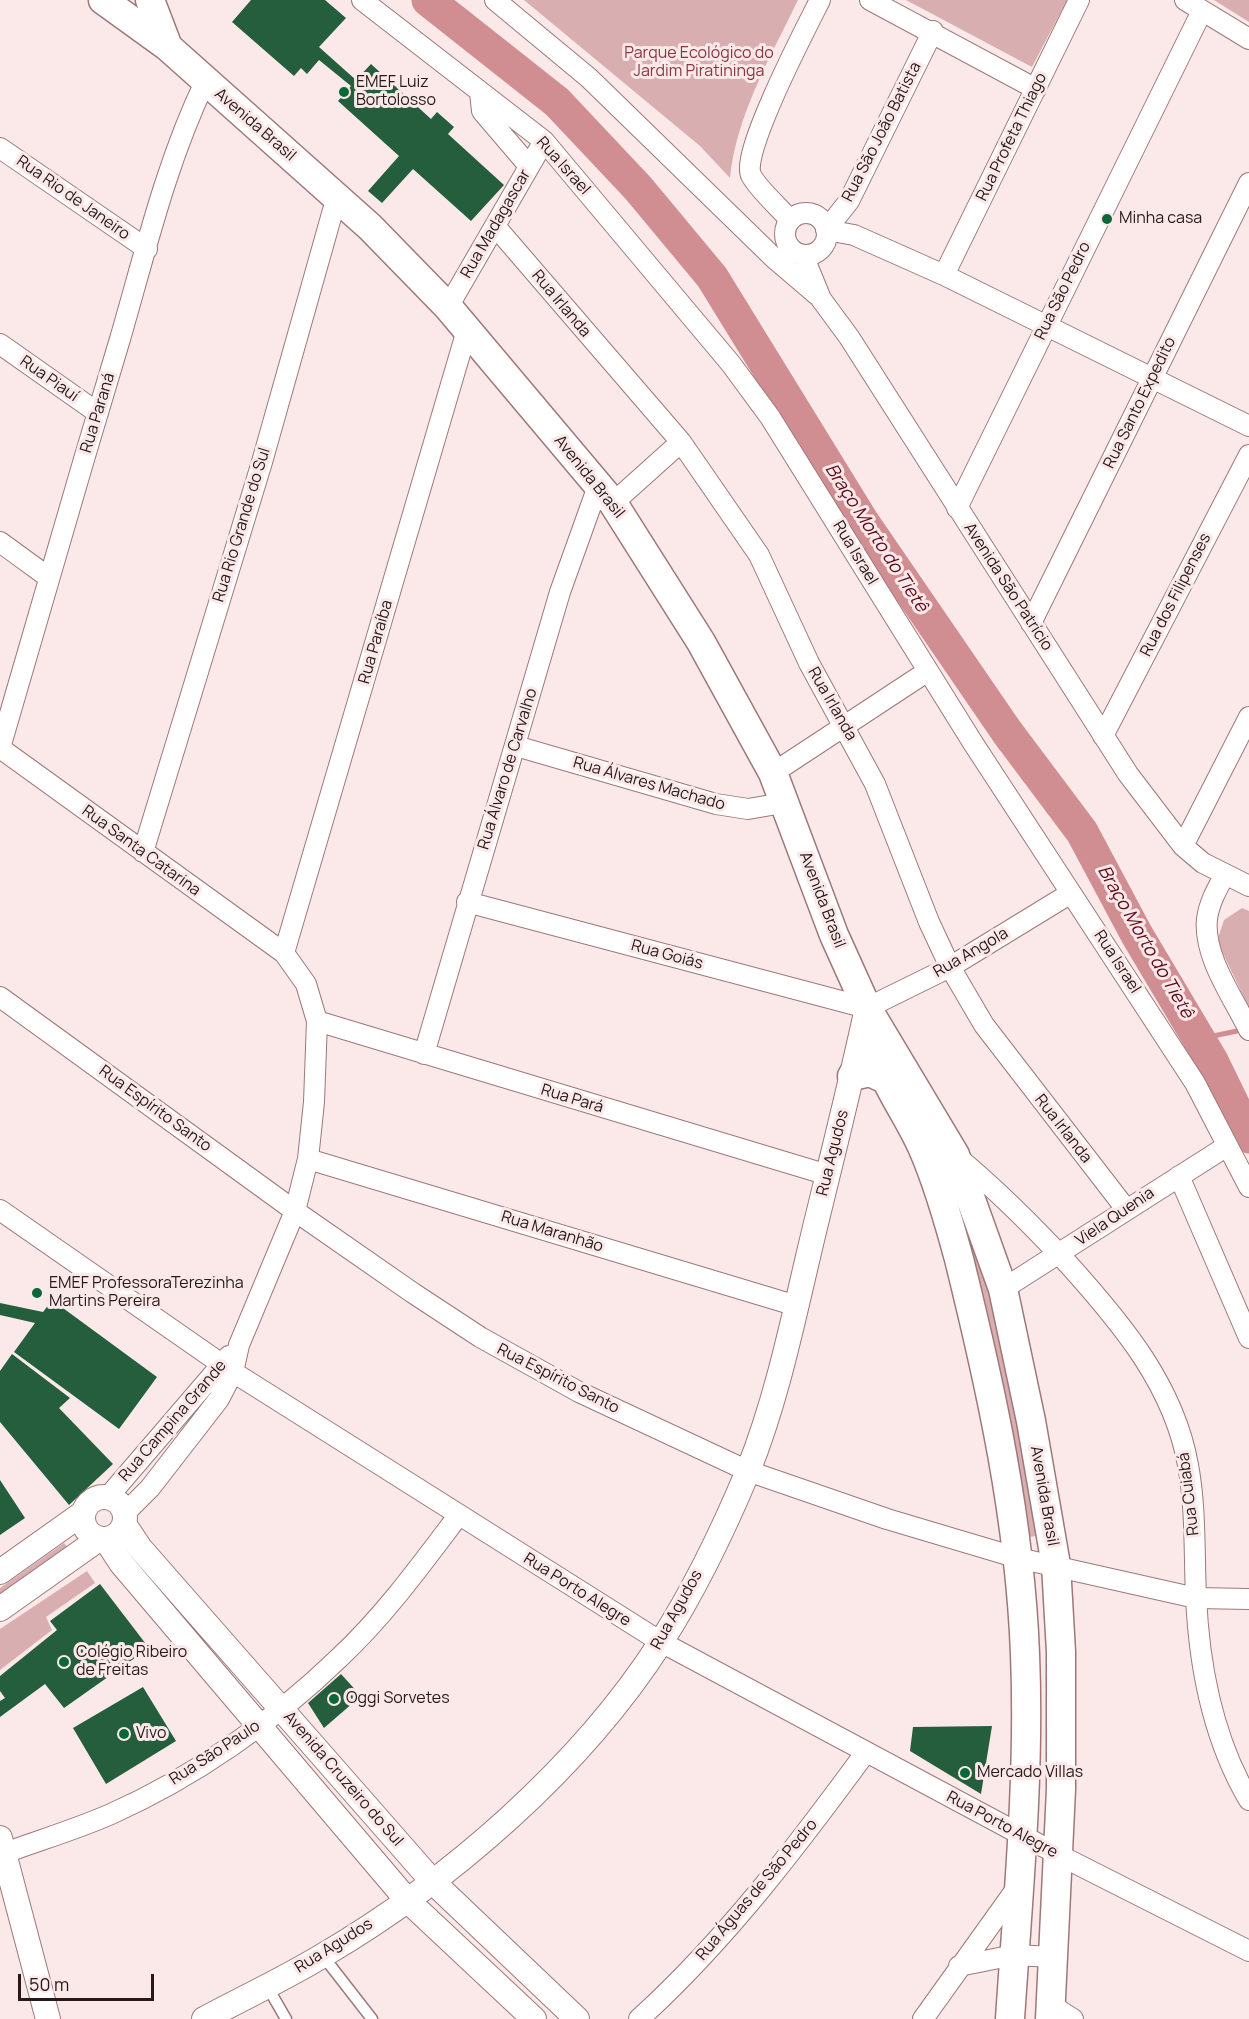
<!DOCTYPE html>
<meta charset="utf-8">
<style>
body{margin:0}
#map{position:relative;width:1249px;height:2019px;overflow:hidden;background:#fbe9e9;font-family:Manrope,sans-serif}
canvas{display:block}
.scale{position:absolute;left:18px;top:1974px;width:136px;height:27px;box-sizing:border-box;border:3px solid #271819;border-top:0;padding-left:8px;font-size:18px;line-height:21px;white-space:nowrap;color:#271819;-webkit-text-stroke:4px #fbe9e9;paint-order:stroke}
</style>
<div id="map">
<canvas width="1249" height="2019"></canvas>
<div class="scale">50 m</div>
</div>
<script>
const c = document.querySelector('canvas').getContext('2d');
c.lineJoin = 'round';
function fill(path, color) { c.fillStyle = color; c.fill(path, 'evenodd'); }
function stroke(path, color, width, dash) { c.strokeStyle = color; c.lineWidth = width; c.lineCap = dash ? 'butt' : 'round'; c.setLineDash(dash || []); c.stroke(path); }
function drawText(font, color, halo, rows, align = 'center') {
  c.font = font + ' Manrope,sans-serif'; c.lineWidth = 6; c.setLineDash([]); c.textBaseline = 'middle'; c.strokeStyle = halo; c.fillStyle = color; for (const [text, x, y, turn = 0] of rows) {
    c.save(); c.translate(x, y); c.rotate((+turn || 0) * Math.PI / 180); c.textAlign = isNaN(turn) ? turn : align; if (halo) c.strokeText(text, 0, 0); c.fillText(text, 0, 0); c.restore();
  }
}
fill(new Path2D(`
 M524,0H798C771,56 736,116 730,178L700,146Z
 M906,0H1067L1032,67Z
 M1214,0H1249V22Z
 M1242,908L1249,911V1008L1217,941L1224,920Z
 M955,1170L1006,1347L1042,1535L1029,1537L995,1349L944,1171Z
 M64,1543L69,1549L0,1597V1588Z
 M87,1571L95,1583L46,1617L52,1630L0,1670V1629Z`), '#d9aeb0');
stroke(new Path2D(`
 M1199,1039L1237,1031`), '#d18e92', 5);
stroke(new Path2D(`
 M428,0L557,102L638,188L712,277L861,519L1007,732L1082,832L1137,935L1212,1061L1249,1137`), '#d18e92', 33);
fill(new Path2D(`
 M251,0H325L346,18L319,47L356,80L371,64L431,119L437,112L454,127L448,134L504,185L471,221L413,169L382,203L368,191L399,156L338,101L351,86L319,60L307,74L301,68L294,76L232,22Z
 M52,1300L157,1377L119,1429L14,1352L35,1323L0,1315V1303L43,1312Z
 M12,1354L70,1398L59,1408L113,1464L69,1505L0,1422V1371Z
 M0,1480L25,1518L0,1535Z
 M100,1584L149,1648L64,1708L45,1684L0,1717V1701L5,1698L0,1691V1676L57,1630L50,1621Z
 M341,1674L361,1696L324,1728L308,1703Z
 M143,1687L176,1741L106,1784L73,1728Z
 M992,1726L981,1794L910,1751L913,1727Z`), '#245e3c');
const service = new Path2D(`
 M323,1956L372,2019
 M267,1986L286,2019`);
const minor = new Path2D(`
 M362,0L544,141L731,364L770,417L973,743L1195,1083L1249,1187
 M495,0L589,78L776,260L817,295
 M870,0L1036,89
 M1185,0L1249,39
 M933,31L849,201L826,230L854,235L944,275L1249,426
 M480,92L482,111L529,166
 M0,148L147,249
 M785 234a21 21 0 1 1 42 0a21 21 0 1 1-42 0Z
 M790,220C780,208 757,188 751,175C740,154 807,26 820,0
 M495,226L681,442L759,555L809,663L875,784L929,922L950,967L984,1025L1126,1209
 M803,255L821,299L849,337L1128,774L1183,846L1203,863L1249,886
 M944,275L1079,0
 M448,307L544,141
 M0,344L98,413
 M613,503L681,442
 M957,508L1202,11
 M0,542L48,577
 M1031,623L1249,183
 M1103,736L1249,455
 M516,746L716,804L748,809L783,803
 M0,748L284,953L306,984L317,1021L314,1102L308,1159L295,1211L239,1345L233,1372L219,1399L150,1488L124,1514
 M0,748C39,611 79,475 120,339C145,253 166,163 205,82
 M773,773L928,671
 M1183,846L1249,717
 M143,852L262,462L337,196
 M1224,876C1217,889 1209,903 1207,919C1203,956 1233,997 1249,1030
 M467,902L867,1008L950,967L1071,893
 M284,953L467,330
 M0,997L295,1211L413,1293L480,1337L579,1392L748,1471L887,1519L1018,1558L1196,1598L1249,1599
 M317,1021L828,1175
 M424,1054L560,592L598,486
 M956,1156C997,1190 1034,1227 1070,1266C1122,1324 1174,1386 1188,1465C1196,1508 1194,1553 1196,1596C1199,1666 1213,1739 1249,1800
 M308,1159L797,1306
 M1179,1176L1249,1338
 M0,1210L233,1372L661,1642L1059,1855L1249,1951
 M1003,1289L1227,1146
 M108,1497L229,1356
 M5,1853C40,1840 77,1829 111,1814C194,1777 274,1721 339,1658C384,1616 421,1565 458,1516
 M959,1966L1014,1955L1053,1957
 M1051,2005L1073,2019
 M639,2019C726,1940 797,1846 866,1752
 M923,2019L1019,1885`);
const tertiary = new Path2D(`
 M83 1518a21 21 0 1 1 42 0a21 21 0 1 1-42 0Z
 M124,1524L140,1548L433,1882L577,2019
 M106,1540L121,1563L407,1900L534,2019
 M0,1572L83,1513
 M0,1609L99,1539
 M0,1838L48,2019
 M204,2019C243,1998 284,1979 322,1956C450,1881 581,1767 661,1642C693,1592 725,1526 748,1471C777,1399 793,1320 811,1244C830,1165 850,1087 867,1008`);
const secondary = new Path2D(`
 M103,0L168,47L370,227L448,307L613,503L701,642L773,773L834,935L867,1008L955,1155L1003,1289L1031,1421L1056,1565L1061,1652V1789L1050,2019
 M150,0L168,47
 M874,1045C882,1083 908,1114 923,1149C938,1183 949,1222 959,1259C991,1388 1020,1520 1025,1654C1030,1776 1018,1897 1010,2019
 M852,1076L870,1072L887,1080`);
stroke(service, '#9e7879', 13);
stroke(minor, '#9e7879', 22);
stroke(tertiary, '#9e7879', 26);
stroke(secondary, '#9e7879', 31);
stroke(service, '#fff', 10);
stroke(minor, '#fff', 20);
stroke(tertiary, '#fff', 24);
stroke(secondary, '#fff', 28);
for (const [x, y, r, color] of [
 [344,92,6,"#0a673a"],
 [1107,219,6,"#0a673a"],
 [37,1293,6,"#0a673a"],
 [64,1662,6,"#0a673a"],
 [334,1699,6,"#0a673a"],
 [124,1734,6,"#0a673a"],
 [965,1773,6,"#0a673a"]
]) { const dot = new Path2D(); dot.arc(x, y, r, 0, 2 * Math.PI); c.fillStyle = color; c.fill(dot); stroke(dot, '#fbe9e9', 2); }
drawText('16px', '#883640', '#fbe9e9', [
 ["Parque Ecológico do",699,54],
 ["Jardim Piratininga",699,72]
]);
drawText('16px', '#271819', '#fbe9e9', [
 ["EMEF Luiz",356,83],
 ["Bortolosso",356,101],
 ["Minha casa",1119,219],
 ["EMEF ProfessoraTerezinha",49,1284],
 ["Martins Pereira",49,1302],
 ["Colégio Ribeiro",76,1653],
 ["de Freitas",76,1671],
 ["Oggi Sorvetes",346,1699],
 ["Vivo",136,1734],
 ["Mercado Villas",977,1773]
], 'left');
drawText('16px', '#271819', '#fbe9e9', [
 ["Avenida Brasil",255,125,41],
 ["Rua São João Batista",882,132,-63],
 ["Rua Profeta Thiago",1012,137,-64],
 ["Rua Israel",563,166,48],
 ["Rua Rio de Janeiro",73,198,35],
 ["Rua Madagascar",496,224,-60],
 ["Rua São Pedro",1063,291,-64],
 ["Rua Irlanda",561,304,50],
 ["Rua Piauí",49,379,35],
 ["Rua Santo Expedito",1140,403,-64],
 ["Rua Paraná",98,413,-73],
 ["Avenida Brasil",589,477,51],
 ["Rua Rio Grande do Sul",242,525,-73],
 ["Rua Israel",855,553,59],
 ["Avenida São Patrício",1008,587,57],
 ["Rua dos Filipenses",1176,595,-63],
 ["Rua Paraíba",376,642,-74],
 ["Rua Irlanda",832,704,60],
 ["Rua Álvaro de Carvalho",508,769,-73],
 ["Rua Álvares Machado",649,784,16],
 ["Rua Santa Catarina",141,851,36],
 ["Avenida Brasil",822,900,69],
 ["Rua Angola",971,953,-30],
 ["Rua Goiás",667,955,15],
 ["Rua Israel",1117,962,57],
 ["Rua Pará",572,1099,17],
 ["Rua Espírito Santo",155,1109,36],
 ["Rua Irlanda",1063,1129,52],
 ["Rua Agudos",833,1153,-76],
 ["Viela Quenia",1115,1217,-34],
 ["Rua Maranhão",552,1232,17],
 ["Rua Espírito Santo",558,1379,27],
 ["Rua Campina Grande",173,1421,-49],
 ["Rua Cuiabá",1189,1494,-97],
 ["Avenida Brasil",1044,1496,80],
 ["Rua Porto Alegre",577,1590,32],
 ["Rua Agudos",677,1610,-61],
 ["Rua São Paulo",215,1753,-33],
 ["Avenida Cruzeiro do Sul",343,1779,49],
 ["Rua Porto Alegre",1002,1825,28],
 ["Rua Águas de São Pedro",757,1890,-50],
 ["Rua Agudos",334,1946,-32]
]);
drawText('italic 18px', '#5c0b1c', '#fbe9e9', [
 ["Braço Morto do Tietê",876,538,57],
 ["Braço Morto do Tietê",1145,942,60]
]);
</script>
